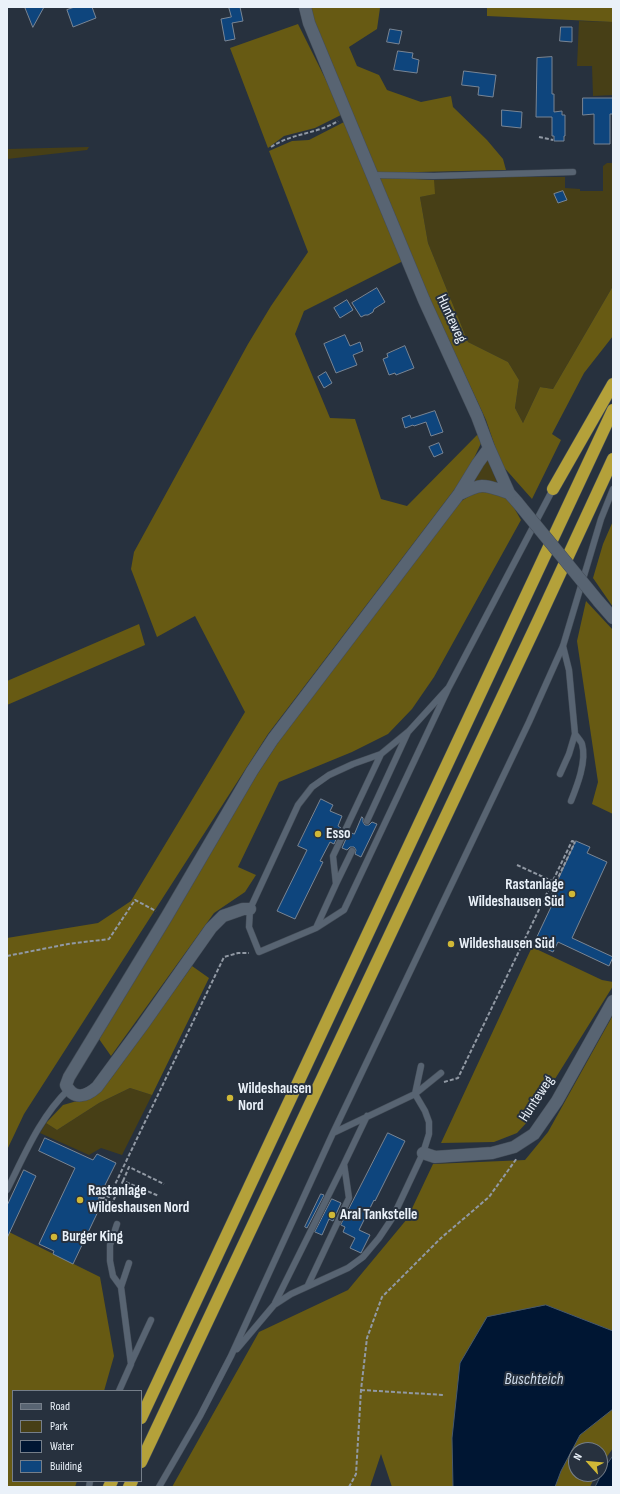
<!DOCTYPE html>
<meta charset="utf-8">
<style>
body{margin:0}
#map{position:relative;width:620px;height:1494px;overflow:hidden;background:#27313e;font-family:"Sofia Sans Condensed",sans-serif}
canvas{display:block}
.frame{position:absolute;inset:0;border:8px solid #eaf1f9;pointer-events:none}
.legend{position:absolute;left:12px;top:1390px;width:130px;height:92px;box-sizing:border-box;background:#27313e;border:1px solid #757e89;margin:0;padding:5px 7px;list-style:none;font-size:12px;color:#eaf1f9}
.legend li{display:flex;align-items:center;gap:8px;height:20px}
.legend b{width:20px;border:1px solid #757e89}
.north{position:absolute;left:568px;top:1442px;width:40px;height:40px;box-sizing:border-box;background:#27313e;border:1px solid #757e89;border-radius:50%;rotate:297deg;font-size:11px;font-weight:700;line-height:16px;text-align:center;color:#eaf1f9}
.north::after{content:'';display:block;margin:auto;width:14px;height:18px;background:#d0b837;clip-path:polygon(50% 0,100% 100%,50% 72%,0 100%)}
</style>
<div id="map">
<canvas width="620" height="1494"></canvas>
<div class="frame"></div>
<ul class="legend">
<li><b style="height:5px;background:#586472"></b>Road</li>
<li><b style="height:11px;background:#473f16"></b>Park</li>
<li><b style="height:11px;background:#001633"></b>Water</li>
<li><b style="height:11px;background:#0e457d"></b>Building</li>
</ul>
<div class="north">N</div>
</div>
<script>
const c = document.querySelector('canvas').getContext('2d');
c.lineJoin = 'round';
function fill(path, color) { c.fillStyle = color; c.fill(path, 'evenodd'); }
function stroke(path, color, width, dash) { c.strokeStyle = color; c.lineWidth = width; c.lineCap = dash ? 'butt' : 'round'; c.setLineDash(dash || []); c.stroke(path); }
function drawText(font, color, halo, rows, align = 'center') {
  c.font = font + ' "Sofia Sans Condensed",sans-serif'; c.lineWidth = 4; c.setLineDash([]); c.textBaseline = 'middle'; c.strokeStyle = halo; c.fillStyle = color; for (const [text, x, y, turn = 0] of rows) {
    c.save(); c.translate(x, y); c.rotate((+turn || 0) * Math.PI / 180); c.textAlign = isNaN(turn) ? turn : align; if (halo) c.strokeText(text, 0, 0); c.fillText(text, 0, 0); c.restore();
  }
}
fill(new Path2D(`
 M579,21L613,22V95L593,96L592,66H577Z
 M89,147L87,150L7,159V149Z
 M607,163H613V286L553,389L540,387L523,423L515,408L519,380L508,362L468,342L428,243L420,197L434,194V180L508,177H565V188L580,189V191H603V166Z
 M487,458L498,485L474,482Z
 M130,1088L152,1095L122,1155L101,1148L89,1155L40,1133L46,1123L57,1130L99,1103Z`), '#473f16');
fill(new Path2D(`
 M310,7L380,8L377,29L349,47L357,66L379,75L387,90L421,102L451,96L453,107L487,140L503,159L506,170L375,173L314,21Z
 M487,7H613V22L487,16Z
 M298,24L343,114L315,128L284,136L268,148L230,48Z
 M346,121L405,260L304,311L295,334L330,418L355,419L381,499L407,506L479,433L483,439L467,473L268,734L24,1114L7,1150V938L98,923L131,901L245,712L195,616L157,637L131,569L134,552L248,344L271,306L308,252L269,151L292,141L309,140Z
 M376,177L434,180L435,194L420,197L428,243L468,342L508,362L519,380L515,408L523,423L540,387L553,389L613,286V336L584,373L552,434L561,440L532,499L501,464L486,420L410,257Z
 M490,491L509,499L521,520L434,677L412,709L388,734L352,752L279,782L238,867L256,875L245,892L214,913L111,1056L99,1039L256,776L279,741L458,503L476,492Z
 M613,521V607L593,578L603,544Z
 M586,601L613,630V814L592,804L598,782L577,641Z
 M139,624L145,645L7,705V681Z
 M532,947L602,980L613,982V986L530,1119L517,1133L494,1142L441,1143Z
 M192,966L209,978L152,1095L130,1088L99,1103L57,1130L46,1123L63,1105L91,1097L109,1081Z
 M613,1015V1448L600,1467V1450H576V1474H596L590,1487H392L381,1454L370,1487H172L259,1332L348,1290L407,1219L433,1164L525,1160L548,1132Z
 M7,1231L100,1277L114,1356L104,1391H13V1481H77L75,1487H7Z`), '#675a13');
const water = new Path2D(`
 M546,1305L613,1331V1409L580,1435L561,1471L555,1487H453L452,1438L460,1363L487,1317Z
 M613,1456V1487H595L605,1467Z`);
fill(water, '#001633');
stroke(water, '#46586e', 1);
const building = new Path2D(`
 M25,7H44L33,27Z
 M75,7H92L96,18L73,27L67,10Z
 M229,7H240L243,21L232,23L235,39L225,41L221,19L231,17Z
 M561,27H572V42L560,41Z
 M390,29L402,31L399,44L387,42Z
 M398,51L413,53L412,58L419,60L417,73L394,70Z
 M552,57V94H554V112L562,111V115H565V136H564V141H554V136H552V117H536L537,58Z
 M464,71L496,75L493,97L478,95L479,87L462,85Z
 M583,98H613V114H610V144H594V114L583,115Z
 M502,110L522,112L521,128L502,126Z
 M563,191L567,200L558,203L554,194Z
 M377,288L385,302L374,309L373,312L368,315H365L361,317L352,303Z
 M347,300L353,310L340,318L334,308Z
 M345,335L350,346L360,342L363,351L353,355L357,365L336,373L324,344Z
 M405,346L414,368L396,375L395,373L389,375L383,359L388,357L387,354Z
 M326,372L332,383L324,388L318,377Z
 M435,411L443,432L431,436L426,422L414,426L413,425L405,428L402,418L410,415L411,418Z
 M439,443L443,453L434,457L429,447Z
 M321,799L333,805L330,811L342,816L338,826L341,828L334,844L330,842L320,861L323,862L295,919L277,911L307,850L298,846Z
 M362,817L363,818V822L365,825H369L372,822L377,824L361,857L355,854L356,850L354,847H350L347,850L342,848L349,832L354,834Z
 M576,841L590,847L587,853L607,862L572,938L613,957L609,966L558,942L553,952L534,943L551,907L547,905Z
 M388,1133L405,1141L375,1201L374,1200L359,1230L370,1235L361,1253L350,1248L355,1238L343,1232L345,1227L341,1225Z
 M45,1138L93,1160L97,1154L116,1163L98,1199L103,1201L73,1264L53,1254L54,1251L39,1244L75,1168L39,1151Z
 M24,1170L36,1176L7,1238V1206Z
 M321,1194L324,1195L307,1228L305,1227Z
 M332,1199L341,1203L333,1221L329,1219L322,1235L315,1232Z`);
fill(building, '#0e457d');
stroke(building, '#798594', 1);
const lane = new Path2D(`
 M372,175L434,176L573,172
 M381,754L353,764L329,775L312,787L298,805L250,909L249,927L259,952L316,928L336,884L333,856L381,754L409,731L449,687
 M560,774L569,754L575,734L569,670L563,646
 M571,801C577,786 587,761 582,744C581,741 577,737 575,734
 M367,821L408,732
 M336,884L352,851
 M316,928L344,910L449,687L553,489
 M333,1133L529,722L563,646L601,519L613,489
 M7,1190C25,1154 40,1117 69,1089
 M117,1224L110,1245V1261L113,1276L121,1287L131,1364L119,1391
 M308,1285L349,1198L344,1164L367,1116
 M121,1287L129,1263
 M275,1303L344,1164
 M237,1349L274,1305L291,1294L348,1268L363,1257L379,1238L393,1217L423,1153L429,1134V1122L425,1111L415,1094L421,1066
 M131,1363L151,1320
 M89,1487L90,1481
 M159,1487L200,1416L231,1356L333,1133L415,1094L441,1073`);
const street = new Path2D(`
 M305,7L309,23L424,300L477,416L489,448L509,493L517,502
 M460,494C484,482 484,485 509,493
 M599,602L613,618
 M250,909H243L223,916L211,928L142,1026L97,1087C87,1096 74,1101 66,1085L69,1077L167,916L252,771L273,739L459,494L478,463L489,448
 M423,1153L435,1157L492,1153L514,1147L534,1134L557,1101L613,1001`);
const highway = new Path2D(`
 M553,489L613,384
 M141,1418L613,410
 M141,1462L539,619L613,459
 M109,1487L112,1481
 M129,1487L132,1481`);
stroke(lane, '#444d58', 7);
stroke(street, '#444d58', 13);
stroke(highway, '#444d58', 13);
stroke(new Path2D(`
 M539,137L553,140
 M271,147C292,133 317,134 338,121
 M517,865L552,881
 M556,882L575,842
 M7,956L68,944L109,939L135,900L156,911
 M444,1082L458,1078L572,841L575,842
 M123,1181L129,1167L164,1184
 M99,1197L112,1203L123,1181L159,1196
 M103,1199L105,1195L109,1197L224,957L238,953H249
 M112,1203L124,1208
 M361,1390L444,1395
 M349,1487L356,1474L361,1390L367,1338L382,1297L441,1238L489,1197L517,1158`), '#9199a4', 2, [4, 2]);
stroke(lane, '#586472', 6);
stroke(street, '#586472', 12);
stroke(highway, '#b4a13a', 12);
const streetBridge = new Path2D(`
 M517,502L599,602`);
stroke(streetBridge, '#444d58', 13, []);
stroke(streetBridge, '#586472', 12);
for (const [x, y, r, color] of [
 [318,834,4,"#d0b837"],
 [572,894,4,"#d0b837"],
 [451,944,4,"#d0b837"],
 [230,1098,4,"#d0b837"],
 [80,1200,4,"#d0b837"],
 [332,1215,4,"#d0b837"],
 [54,1237,4,"#d0b837"]
]) { const dot = new Path2D(); dot.arc(x, y, r, 0, 2 * Math.PI); c.fillStyle = color; c.fill(dot); stroke(dot, '#27313e', 1.5); }
drawText('15px', '#eaf1f9', '#27313e', [
 ["Hunteweg",451,319,65],
 ["Hunteweg",537,1099,-57]
]);
drawText('bold 15px', '#eaf1f9', '#27313e', [
 ["Esso",326,834],
 ["Rastanlage",564,885,"right"],
 ["Wildeshausen Süd",564,902,"right"],
 ["Wildeshausen Süd",459,944],
 ["Wildeshausen",238,1089],
 ["Nord",238,1106],
 ["Rastanlage",88,1191],
 ["Wildeshausen Nord",88,1208],
 ["Aral Tankstelle",340,1215],
 ["Burger King",62,1237]
], 'left');
drawText('italic 16px', '#cedced', '#27313e', [
 ["Buschteich",534,1380]
]);
</script>
